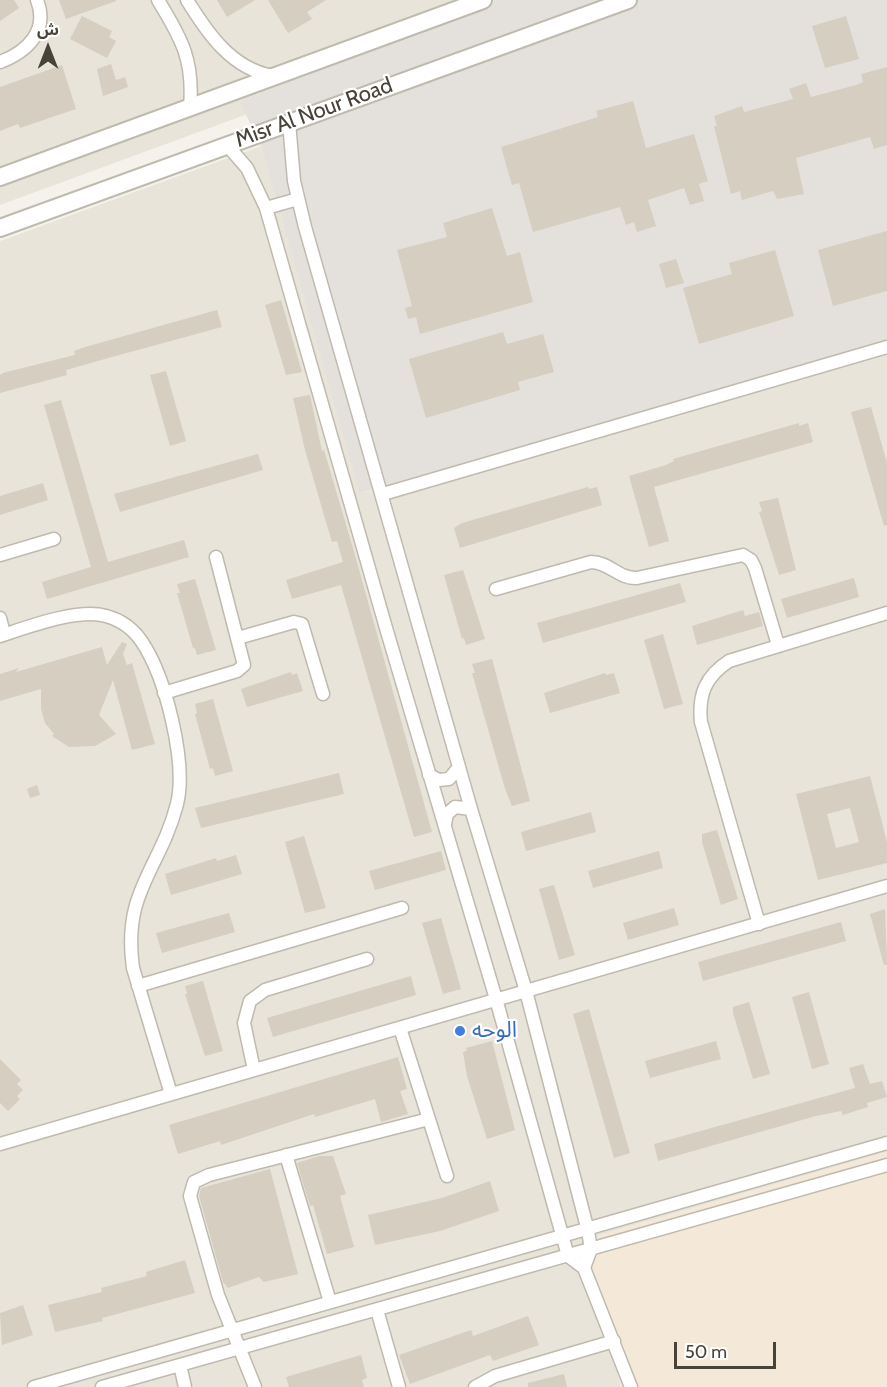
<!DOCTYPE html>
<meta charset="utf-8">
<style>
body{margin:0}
#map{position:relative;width:887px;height:1387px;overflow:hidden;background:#f4f2eb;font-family:Cabin,"Noto Sans Arabic",sans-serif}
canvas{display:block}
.north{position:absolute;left:18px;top:18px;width:60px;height:60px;-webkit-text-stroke:4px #fff;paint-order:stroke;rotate:0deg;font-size:16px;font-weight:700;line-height:24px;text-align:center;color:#484339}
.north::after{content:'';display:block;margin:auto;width:21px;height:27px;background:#484339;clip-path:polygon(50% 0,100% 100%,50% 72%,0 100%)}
.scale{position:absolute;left:674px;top:1342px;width:102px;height:27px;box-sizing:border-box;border:3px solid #484339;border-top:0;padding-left:8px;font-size:18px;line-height:21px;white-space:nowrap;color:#484339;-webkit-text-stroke:4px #fff;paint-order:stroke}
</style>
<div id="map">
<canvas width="887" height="1387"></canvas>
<div class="north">ش</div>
<div class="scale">50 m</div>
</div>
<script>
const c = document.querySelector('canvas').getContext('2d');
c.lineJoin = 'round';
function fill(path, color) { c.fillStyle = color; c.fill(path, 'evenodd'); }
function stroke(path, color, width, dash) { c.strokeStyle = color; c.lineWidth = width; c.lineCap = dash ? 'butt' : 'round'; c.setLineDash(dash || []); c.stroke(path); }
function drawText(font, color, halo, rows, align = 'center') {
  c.font = font + ' Cabin,"Noto Sans Arabic",sans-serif'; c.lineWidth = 4.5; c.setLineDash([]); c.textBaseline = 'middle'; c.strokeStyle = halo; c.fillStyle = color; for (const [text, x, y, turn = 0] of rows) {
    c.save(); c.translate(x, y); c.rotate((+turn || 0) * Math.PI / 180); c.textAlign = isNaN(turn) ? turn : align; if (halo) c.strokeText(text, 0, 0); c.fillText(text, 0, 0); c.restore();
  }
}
fill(new Path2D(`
 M0,0H558L0,205Z
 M261,146L361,493L887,343V1152L583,1240L621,1387H0V241Z`), '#e8e4da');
fill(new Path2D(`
 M887,1152V1387H621L583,1240Z`), '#f4e9d9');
fill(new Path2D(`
 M492,0H887V343L360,493L261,146L240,102Z`), '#e4e1dc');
fill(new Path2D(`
 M0,0H14L19,8L0,21Z
 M59,0H116V1L66,19Z
 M217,0H255L227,17Z
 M268,0H326L307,12L312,19L288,33Z
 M82,16L112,31L109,37L116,41L107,58L70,39Z
 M846,16L859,59L825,68L812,26Z
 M111,64L116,80L125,77L128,87L103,96L97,69Z
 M62,65L76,109L20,128L18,124L0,131V87Z
 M887,67V145L874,149L870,137L796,158L804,194L777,199L773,191L742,200L740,191L731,194L714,126H717L714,116L742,106L744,112L793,99L789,89L806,83L811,97L856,85L863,82L861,74Z
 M633,101L646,148L694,134L708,181L699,184L704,201L690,205L684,188L648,200L656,226L637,232L634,222L626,225L620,207L533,232L519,183L512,185L501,147L598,117L596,111Z
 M492,208L507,256L520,252L533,302L420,334L416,317L408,319L405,308L412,306L397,250L447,237L443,223Z
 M887,231V291L833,306L818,250Z
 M775,250L794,316L699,344L683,288L732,274L729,263Z
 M676,259L684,283L666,288L659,264Z
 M281,300L302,372L286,375L265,305Z
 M217,310L222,327L112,357L66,370L67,375L0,393V375L3,373L75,355L74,351L85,347Z
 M503,332L507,344L543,334L554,372L518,382L520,390L426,418L409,359Z
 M166,371L186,441L170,446L150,375Z
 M310,395L322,451L324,450L355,555L432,832L414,837L341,585L292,599L286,580L343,562L337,541L332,542L326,522L305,450L293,398Z
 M61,400L108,562L184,540L189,557L47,599L42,582L91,567L44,405Z
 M871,407L887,463V525L884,526L851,412Z
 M799,423V426L808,423L813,442L654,487L669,541L649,547L629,476L666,465L674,461L673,459Z
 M258,454L263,470L120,512L114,494Z
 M43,483L48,500L0,515V496Z
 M588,487L589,489L597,487L602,505L460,548L454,528L462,523Z
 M778,498L796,570L779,575L759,512L762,511L759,502Z
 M463,570L485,639L466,645L464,638L462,639L444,575Z
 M854,578L859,597L787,618L781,599Z
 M195,579L216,650L197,655L195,648H193L177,593H180L177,584Z
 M680,583L686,602L543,643L537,623Z
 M743,610L745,616L759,612L763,626L697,645L692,626Z
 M663,634L683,704L664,709L644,640Z
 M122,642L127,644L123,654L127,665L132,663L155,744L132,750L113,680L99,715L116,734L95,746L69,747L52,736L54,734L45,723L41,709V689L0,701V674L19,668L16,672L102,647L107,665Z
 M492,659L530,801L512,806L505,789L472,673H475L472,664Z
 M291,672L292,675L297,673L303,691L247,707L241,689Z
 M605,673L606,675L614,673L620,693L550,713L544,693Z
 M213,699L233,771L215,776L213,768L210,769L195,714L197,713L195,704Z
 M339,773L344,794L201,828L195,808Z
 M870,776L887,842V863L818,880L796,794ZM850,808L859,842L836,848L827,814Z
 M37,785L40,795L30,798L27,789Z
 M591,812L596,832L526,851L521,832Z
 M717,830L738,899L721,905L702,842V834Z
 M304,836L326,908L305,913L285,842Z
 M441,851L446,870L375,890L369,871Z
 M659,851L663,868L593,888L588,871Z
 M236,855L242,874L171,895L165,874L216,858L217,861Z
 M554,885L575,955L559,960L539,889Z
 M674,908L679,925L628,940L623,923Z
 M885,909L887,965H884L870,914Z
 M229,913L235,932L162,953L156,933Z
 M441,918L461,989L443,994L422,923Z
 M841,922L846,941L703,981L698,962Z
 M411,976L416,995L273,1037L267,1018Z
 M203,981L223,1051L205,1056L185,994H187L185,986Z
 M809,992L829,1064L812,1069L792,997Z
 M749,1002L770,1074L753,1079L733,1013V1007Z
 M589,1009L630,1153L614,1158L573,1014Z
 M492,1041L515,1130L487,1139L467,1076L463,1052L467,1051L466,1048Z
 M716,1041L721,1059L650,1078L645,1061Z
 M398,1057L407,1089L400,1091L408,1114L381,1122L375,1099L315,1117L314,1114L221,1145L220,1141L178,1154L169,1125Z
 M0,1059L21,1080L17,1084L23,1090L17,1096L20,1099L8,1111L0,1103Z
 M863,1064L870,1084L882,1081L887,1097L867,1103L868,1107L843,1115L841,1111L816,1116L658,1161L654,1144L855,1088L849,1068Z
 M319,1156H333L346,1194L340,1196L354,1247L327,1254L313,1205L310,1206L297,1163Z
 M270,1169L298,1274L264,1282L259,1277L228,1288L223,1282L199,1196L201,1188Z
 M490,1181L499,1211L440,1231L375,1245L368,1215L442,1198Z
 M185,1260L195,1293L102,1318L103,1321L55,1332L48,1305L102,1292L101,1288L147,1276L146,1272Z
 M23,1305L33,1335L2,1345L0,1313Z
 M528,1316L539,1345L493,1361L490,1355L410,1384L399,1355L471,1330L473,1336Z
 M361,1355L367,1378L362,1380L364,1387H289L286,1377Z
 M564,1374L567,1387H528V1383Z`), '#d5cec1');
const minor = new Path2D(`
 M158,0C182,39 194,61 190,107
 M187,0C208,34 232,69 273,76
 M0,62C27,52 49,31 37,0
 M289,122L294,181L305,227L471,809L526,991L588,1231L591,1249L584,1268
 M227,145L247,168L266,208L386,628L496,999L568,1256L584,1268L631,1387
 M266,208L298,199
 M383,494L887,347
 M0,555L54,539
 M496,589L591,562C609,562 619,579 637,578L743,555L751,560L755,568L778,645
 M0,618L4,634
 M0,636C28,627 78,608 106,616C121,620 134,630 142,642C166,678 187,763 177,804C160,870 122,891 133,968L171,1094
 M238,638L294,622L302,624L323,694
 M164,693L237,671L244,665L216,557
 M429,775L439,780L449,779L459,767
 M445,824L447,814L455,807L471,809
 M759,924L701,722C698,694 706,676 729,661L887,613
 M138,986L402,908
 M400,1028L447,1176
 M254,1070L244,1023L250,1001L265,990L367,959
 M0,1144L887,886
 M286,1155L330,1302
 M377,1310L399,1387
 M180,1365L185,1387
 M34,1387L887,1143
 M102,1387L887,1165
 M255,1387L218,1295L190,1196L194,1182L209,1175L429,1119
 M475,1387L495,1376L614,1341`);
const tertiary = new Path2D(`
 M0,177L483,0
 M0,228L628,0`);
stroke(minor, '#bfbaae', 15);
stroke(tertiary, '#bfbaae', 20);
stroke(minor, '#fff', 12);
stroke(tertiary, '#fff', 16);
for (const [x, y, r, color] of [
 [460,1031,6,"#3f7fe0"]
]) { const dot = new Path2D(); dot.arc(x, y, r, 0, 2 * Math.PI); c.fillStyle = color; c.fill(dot); stroke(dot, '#fff', 2); }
drawText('22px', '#484339', '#fff', [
 ["Misr Al Nour Road",314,113,-20]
]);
drawText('22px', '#366cbe', '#fff', [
 ["الوحه",472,1031]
], 'left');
</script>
